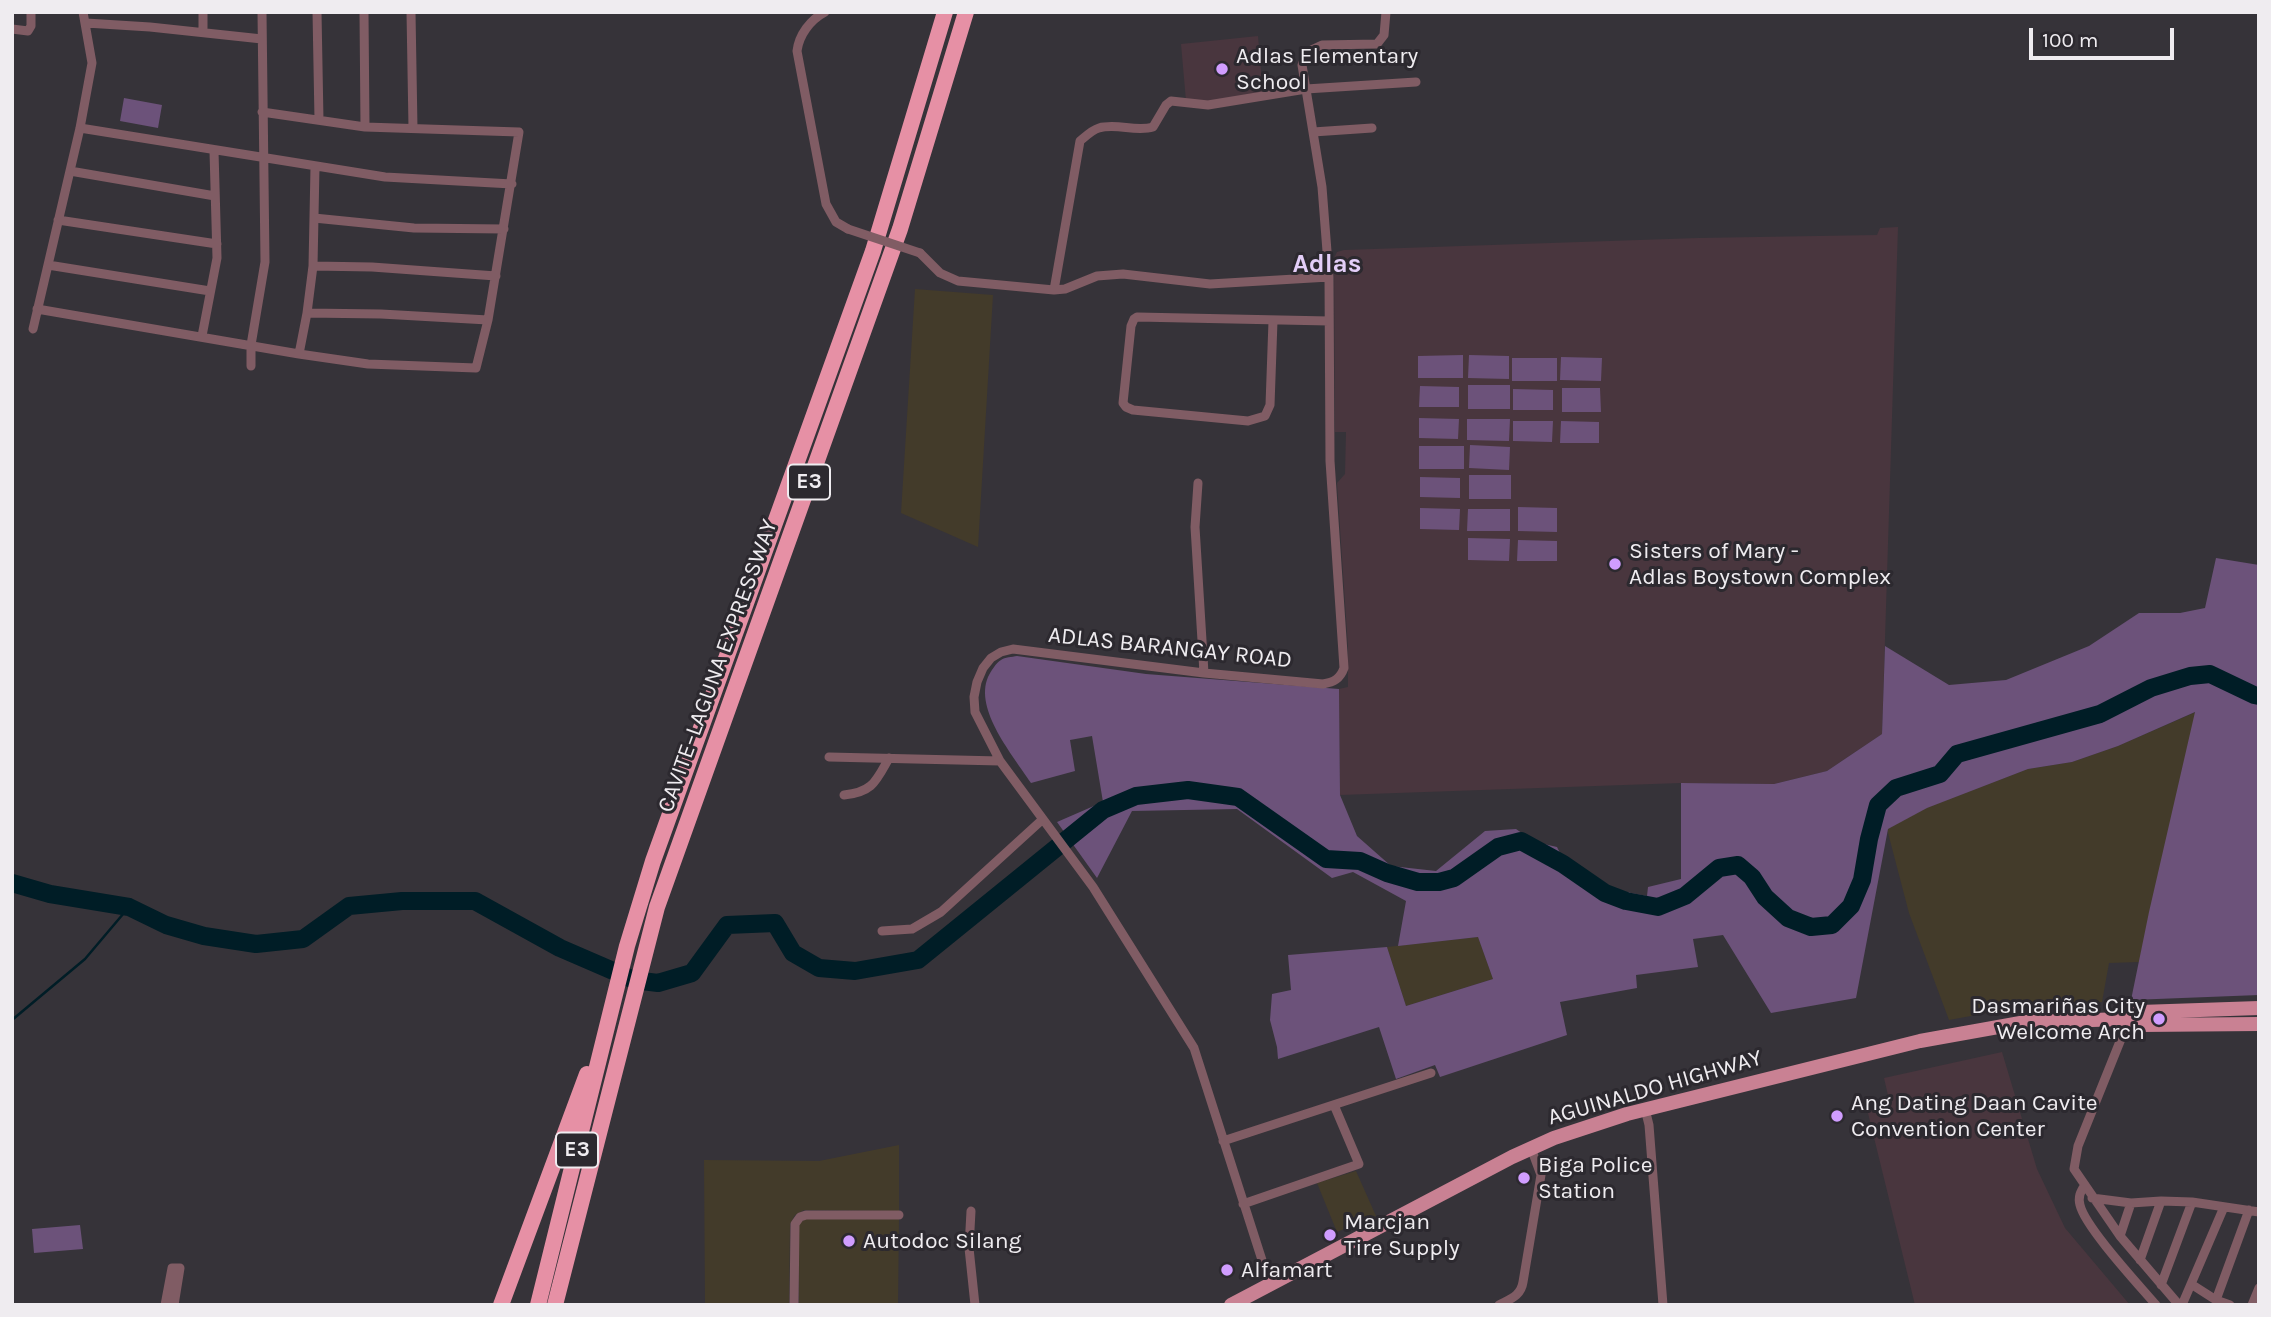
<!DOCTYPE html>
<meta charset="utf-8">
<style>
body{margin:0}
#map{position:relative;width:2271px;height:1317px;overflow:hidden;background:#363339;font-family:Karla,sans-serif}
canvas{display:block}
.frame{position:absolute;inset:0;border:14px solid #efecf0;pointer-events:none}
.scale{position:absolute;left:2029px;top:28px;width:145px;height:32px;box-sizing:border-box;border:4px solid #efecf0;border-top:0;padding-left:9px;font-size:21px;line-height:24px;white-space:nowrap;color:#efecf0;-webkit-text-stroke:5px #2c292f;paint-order:stroke}
</style>
<div id="map">
<canvas width="2271" height="1317"></canvas>
<div class="frame"></div>
<div class="scale">100 m</div>
</div>
<script>
const c = document.querySelector('canvas').getContext('2d');
c.lineJoin = 'round';
function fill(path, color) { c.fillStyle = color; c.fill(path, 'evenodd'); }
function stroke(path, color, width, dash) { c.strokeStyle = color; c.lineWidth = width; c.lineCap = dash ? 'butt' : 'round'; c.setLineDash(dash || []); c.stroke(path); }
function drawText(font, color, halo, rows, align = 'center') {
  c.font = font + ' Karla,sans-serif'; c.lineWidth = 6; c.setLineDash([]); c.textBaseline = 'middle'; c.strokeStyle = halo; c.fillStyle = color; for (const [text, x, y, turn = 0] of rows) {
    c.save(); c.translate(x, y); c.rotate((+turn || 0) * Math.PI / 180); c.textAlign = isNaN(turn) ? turn : align; if (halo) c.strokeText(text, 0, 0); c.fillText(text, 0, 0); c.restore();
  }
}
fill(new Path2D(`
 M915,289L993,295L978,547L901,513Z
 M2196,712L2139,962L2109,963L2102,1002L2025,1006L1949,1020L1909,913L1887,829L1926,808L2028,769L2072,762L2118,746Z
 M1478,937L1493,979L1406,1006L1387,947Z
 M899,1145V1211L804,1210L795,1215L790,1224L789,1305H705L704,1160L819,1161Z
 M1356,1171L1376,1216L1337,1232L1317,1183Z
 M805,1219H899L898,1305H799V1224Z`), '#433b2a');
fill(new Path2D(`
 M1258,36L1263,94L1215,101H1186L1181,44Z
 M1898,227L1882,734L1827,771L1774,784L1681,783L1340,795L1339,689L1348,687V647L1337,483L1345,474L1346,432H1335L1334,258L1337,252L1344,250L1698,238L1877,235L1880,228Z
 M2002,1052L2037,1169L2065,1228L2130,1305H1915L1867,1109L1890,1104L1884,1078Z`), '#49363e');
fill(new Path2D(`
 M124,98L162,105L158,128L120,121Z
 M1463,355V378H1418V356Z
 M1469,355L1509,356V379L1468,378Z
 M1561,357L1602,358L1601,381L1560,380Z
 M1512,358H1557V381H1512Z
 M1468,385H1510V409H1468Z
 M1420,386L1459,387V407H1419Z
 M1562,388H1600L1601,412H1562Z
 M1513,389L1553,390V410H1513Z
 M1419,418L1459,419L1458,439L1419,438Z
 M1467,419H1510L1509,441L1467,440Z
 M1513,421H1553L1552,442L1513,441Z
 M1561,421L1599,422V443H1560Z
 M1470,445L1510,447L1509,470L1469,468Z
 M1419,446H1464V469H1419Z
 M1469,475H1511V499H1469Z
 M1420,477L1460,478V498L1420,497Z
 M1518,507L1557,508V532L1518,531Z
 M1420,508L1460,509L1459,530L1420,529Z
 M1468,509H1510V531H1467Z
 M1468,538L1510,539L1509,561L1468,560Z
 M1518,540L1557,541V561H1517Z
 M2216,558L2259,565V995L2131,1000L2149,912L2195,712L2118,746L2072,762L2028,769L1927,808L1888,829L1856,998L1771,1013L1723,935L1693,939L1698,967L1636,975L1637,988L1560,1002L1567,1035L1440,1077L1435,1065L1396,1079L1379,1027L1278,1059L1277,1047L1270,1020L1272,994L1291,990L1288,955L1387,947L1406,1006L1493,979L1478,937L1398,946L1406,901L1353,872L1332,878L1237,809L1132,811L1097,878L1057,822L1103,802L1092,736L1070,740L1075,771L1031,783C1013,755 974,710 988,677C991,671 996,663 1001,660C1005,657 1012,657 1017,656L1146,674L1339,689L1340,795L1357,836L1391,866L1436,871L1485,831L1516,829L1535,842L1557,847L1563,859L1577,864L1616,890L1647,896L1648,887L1681,879V783L1774,784L1827,771L1882,734L1885,646L1949,685L2006,680L2089,646L2139,613H2180L2205,608Z
 M80,1225L83,1249L34,1253L32,1229Z`), '#6c527a');
stroke(new Path2D(`
 M12,1020L85,959L129,907`), '#001d26', 2.5);
stroke(new Path2D(`
 M12,883L50,894L129,907L166,925L204,936L256,944L303,939L349,906L402,901H475L560,948L634,980L658,983L692,973L727,925L775,923L793,953L819,968L855,971L918,960L1103,810L1136,796L1188,790L1238,797L1326,859L1360,861L1387,873L1418,882H1439L1454,878L1498,847L1521,841L1563,864L1605,893L1626,901L1658,907L1685,896L1719,868L1738,865L1752,877L1765,897L1788,918L1811,927L1832,925L1851,906L1862,880L1869,839L1878,805L1896,788L1940,774L1957,754L2100,714L2151,688L2190,676L2210,674L2254,695L2259,696`), '#001d26', 18);
stroke(new Path2D(`
 M203,12V32
 M317,12L319,120
 M364,12L365,127
 M411,12L413,128
 M825,12C810,20 799,35 797,51L826,204L836,222L848,229
 M86,23L150,27L262,39
 M12,29L28,31L31,26V12
 M80,128L385,177L512,184
 M1313,132L1372,128
 M70,171L215,196
 M314,218L414,228L504,229
 M58,220L217,244
 M920,253L940,273L958,281L1054,290L1065,289L1097,276L1123,274L1210,284L1329,277
 M48,265L210,291
 M313,266L372,267L496,276
 M1054,290L1080,141C1086,136 1092,130 1099,128C1116,123 1136,132 1153,127L1166,105L1171,101L1208,105L1306,89L1416,82
 M37,309L299,354L368,364L476,368L488,320L519,132L365,127L262,112
 M307,313L381,314L488,320
 M1273,321L1270,405L1265,416L1248,421L1133,410L1126,407L1123,403L1131,326L1134,319L1137,317L1329,321
 M33,329L80,128L92,63L83,12
 M202,336L217,258L214,151
 M299,354L307,313L313,266L315,167
 M251,366V345L265,262L262,12
 M1198,483L1195,527L1204,673
 M829,757L1000,761
 M844,795C873,792 876,781 889,758
 M882,931L912,929L941,912L1043,819
 M2125,1019L2121,1039L2078,1146L2074,1169L2120,1236L2179,1305
 M1645,1109L1649,1125L1663,1305
 M1223,1141L1431,1073
 M2085,1185C2080,1192 2078,1197 2080,1205C2085,1227 2139,1285 2156,1305
 M2092,1198L2131,1203L2161,1201L2192,1202L2259,1212
 M1243,1204L1359,1164L1334,1105
 M971,1211L969,1248L975,1305
 M2120,1236L2131,1203
 M2140,1260L2161,1201
 M2191,1284L2216,1300L2230,1305
 M1270,1285L1194,1048L1093,887L1000,761L975,712L974,697L977,682L983,668L991,658L1001,652L1013,649L1204,673L1323,684C1334,682 1340,679 1344,668L1330,461L1329,277L1322,187L1302,65L1307,52L1322,45L1377,44L1384,35L1386,12
 M2161,1285L2192,1202
 M2216,1300L2249,1210
 M165,1305L172,1268H180L174,1305
 M794,1305L795,1224L800,1217L806,1215H899
 M1499,1305C1510,1299 1521,1296 1523,1282L1541,1175L1531,1148
 M2182,1305L2224,1207
 M2252,1305L2259,1288`), '#805c64', 9);
stroke(new Path2D(`
 M2125,1019L2140,1025L2259,1024
 M1231,1305L1512,1157L1554,1138L1627,1114L1920,1041L2026,1022L2125,1019L2140,1012L2259,1008`), '#c98193', 14);
stroke(new Path2D(`
 M501,1305L587,1074
 M538,1305L627,946L653,861L873,251L945,12
 M555,1305L657,907L900,229L966,12`), '#e690a5', 16);
stroke(new Path2D(`
 M848,229L920,253`), '#805c64', 9);
for (const [x, y, r, color] of [
 [1222,69,7,"#d09dff"],
 [1615,564,7,"#d09dff"],
 [2159,1019,7,"#d09dff"],
 [1837,1116,7,"#d09dff"],
 [1524,1178,7,"#d09dff"],
 [1330,1235,7,"#d09dff"],
 [849,1241,7,"#d09dff"],
 [1227,1270,7,"#d09dff"]
]) { const dot = new Path2D(); dot.arc(x, y, r, 0, 2 * Math.PI); c.fillStyle = color; c.fill(dot); stroke(dot, '#2c292f', 2.5); }
for (const [x, y, w] of [
 [809,482,42],
 [577,1150,42]
]) { const box = new Path2D(); box.roundRect(x - w / 2, y - 17.5, w, 35, 5); c.fillStyle = '#2c292f'; c.fill(box); stroke(box, '#efecf0', 2); }
drawText('bold 21px', '#efecf0', null, [
 ["E3",809,482],
 ["E3",577,1150]
]);
drawText('23px', '#efecf0', '#2c292f', [
 ["Adlas Elementary",1236,56],
 ["School",1236,82],
 ["Sisters of Mary -",1629,551],
 ["Adlas Boystown Complex",1629,577],
 ["Dasmariñas City",2145,1006,"right"],
 ["Welcome Arch",2145,1032,"right"],
 ["Ang Dating Daan Cavite",1851,1103],
 ["Convention Center",1851,1129],
 ["Biga Police",1538,1165],
 ["Station",1538,1191],
 ["Marcjan",1344,1222],
 ["Tire Supply",1344,1248],
 ["Autodoc Silang",863,1241],
 ["Alfamart",1241,1270]
], 'left');
drawText('23px', '#efecf0', '#2c292f', [
 ["ADLAS BARANGAY ROAD",1170,648,6],
 ["CAVITE–LAGUNA EXPRESSWAY",718,666,-70],
 ["AGUINALDO HIGHWAY",1655,1088,-16]
]);
drawText('bold 26px', '#e3cef8', '#2c292f', [
 ["Adlas",1327,265]
]);
</script>
